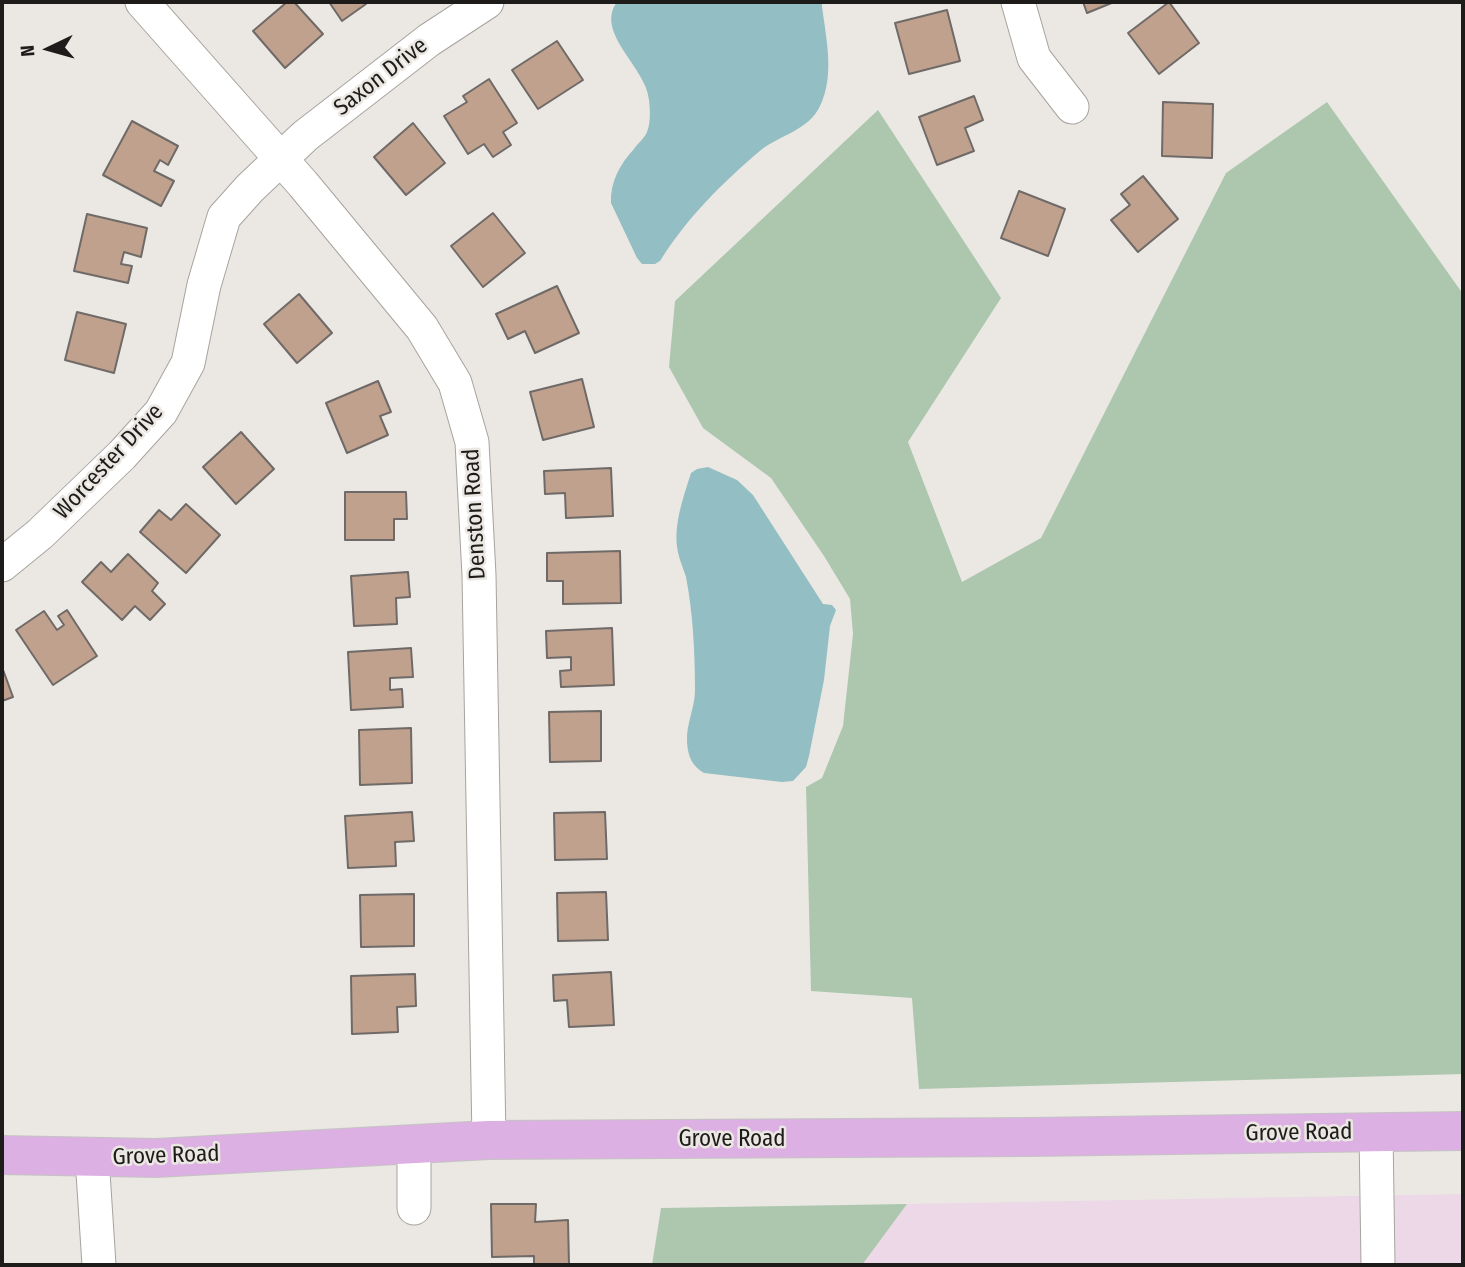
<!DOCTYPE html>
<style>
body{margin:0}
#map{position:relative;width:1465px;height:1267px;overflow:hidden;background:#ebe8e3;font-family:"Fira Sans Condensed",sans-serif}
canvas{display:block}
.frame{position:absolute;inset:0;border:4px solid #1d1c1a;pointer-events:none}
.north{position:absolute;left:14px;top:14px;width:70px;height:70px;-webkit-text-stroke:5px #ebe8e3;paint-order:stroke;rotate:265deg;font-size:19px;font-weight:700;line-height:28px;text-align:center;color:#1d1c1a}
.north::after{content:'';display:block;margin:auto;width:24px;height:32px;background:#1d1c1a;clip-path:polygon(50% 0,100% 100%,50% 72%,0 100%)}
</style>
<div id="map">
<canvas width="1465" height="1267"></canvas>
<div class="frame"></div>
<div class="north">N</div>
</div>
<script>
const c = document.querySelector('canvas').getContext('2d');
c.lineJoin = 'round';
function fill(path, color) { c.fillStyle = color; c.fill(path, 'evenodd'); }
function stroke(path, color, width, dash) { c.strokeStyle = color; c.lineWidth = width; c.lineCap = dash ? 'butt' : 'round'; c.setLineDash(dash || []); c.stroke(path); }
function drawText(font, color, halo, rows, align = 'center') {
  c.font = font + ' "Fira Sans Condensed",sans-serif'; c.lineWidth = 5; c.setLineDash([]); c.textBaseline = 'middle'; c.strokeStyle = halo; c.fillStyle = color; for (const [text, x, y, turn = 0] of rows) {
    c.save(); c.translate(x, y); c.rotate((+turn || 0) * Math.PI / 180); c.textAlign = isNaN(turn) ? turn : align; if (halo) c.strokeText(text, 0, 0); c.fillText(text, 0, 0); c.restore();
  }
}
fill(new Path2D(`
 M1463,1194V1265H862L907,1204Z`), '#ecd8e7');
fill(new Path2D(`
 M1327,102L1463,294V1074L919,1089L912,998L811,991L806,787L822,778L843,726L853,634L850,599L824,556L771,478L703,428L669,367L675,301L878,110L1001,298L908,442L962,582L1041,538L1226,173Z
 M907,1204L862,1265H652L661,1208Z`), '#acc7ae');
fill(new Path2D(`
 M617,2H822V6C826,39 835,75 820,106C809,130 780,135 761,150C723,182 686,219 660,261L655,264H642L637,258L611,203C610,182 620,164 634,149C638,143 644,139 647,132C651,122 650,110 649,100C647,68 594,33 617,2Z
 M708,467L737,480L753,495L823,604L832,605L836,610L830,626L824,680L809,756L806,767L793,781L782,782L704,773C692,766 688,757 687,742C686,724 695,708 695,690C695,653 693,613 686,577C683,567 678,557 677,546C674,523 684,495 691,473L697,469Z`), '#93bec3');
const building = new Path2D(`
 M287,2H294L323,34L285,68L253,31Z
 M329,2H365L366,4L342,21Z
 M1083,2H1114L1087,13Z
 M1169,2L1199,43L1159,74L1128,33Z
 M947,10L960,61L909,74L895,23Z
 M557,41L583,80L538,109L512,70Z
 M489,79L517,123L503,132L511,145L493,157L484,144L468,154L444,116L467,102L463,96Z
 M974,96L983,120L965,128L974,151L937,165L919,117Z
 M1163,102L1213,104L1212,158L1162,156Z
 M132,121L178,146L168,165L160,160L154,171L174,181L161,206L103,175Z
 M413,123L445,163L406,195L374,157Z
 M1143,176L1178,219L1138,252L1111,220L1130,205L1121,194Z
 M1019,191L1065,209L1048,256L1001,238Z
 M493,213L525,253L483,287L451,246Z
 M87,214L147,228L141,257L124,252L121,264L132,266L128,283L74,271Z
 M557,286L579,333L535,353L525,331L508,339L496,314Z
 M299,294L332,333L297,363L264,324Z
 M77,312L126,324L114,373L65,360Z
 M582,379L594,427L543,440L530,392Z
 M378,381L391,412L380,416L388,435L347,453L326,403Z
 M241,432L274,469L236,504L203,467Z
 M611,468L613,516L566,518L565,493L545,494L544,471Z
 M345,492H406L407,519H394V540H345Z
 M186,504L220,535L186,573L140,532L159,510L171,520Z
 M620,551L621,603L563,604V581H547V553Z
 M128,554L158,583L152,591L165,604L150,620L135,606L122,620L82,582L101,562L111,572Z
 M408,572L410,597L396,598L397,624L354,626L351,576Z
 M67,610L97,656L53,685L16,630L44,611L57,630L64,625L58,616Z
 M612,628L614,685L561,687L560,671L571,670V657L547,658L546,631Z
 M411,648L413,677L390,678V690L402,689L403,707L351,710L348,652Z
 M2,667L13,697L2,701Z
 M601,711V761L550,762L549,712Z
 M411,728L412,783L360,785L359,730Z
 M412,812L414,841L395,842L396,866L348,868L345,816Z
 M605,812L607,859L555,860L554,813Z
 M606,892L608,940L558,941L557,893Z
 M414,894V946L361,947L360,895Z
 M611,972L614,1025L569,1027L567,1000L554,1001L553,975Z
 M415,974L416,1006L397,1007L398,1032L352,1034L351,976Z
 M491,1204H536L535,1222L568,1220L569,1265H534V1256L492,1257Z`);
fill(building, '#c0a18e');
stroke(building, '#6f6a67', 2);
const minor = new Path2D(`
 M142,2L303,184L422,328L455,383L472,442L479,575L489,1140
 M1018,2L1034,58L1072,107
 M2,565L40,534L122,455L161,412L188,363L204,285L224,217L250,188L305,136L429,40L487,2
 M1376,1132L1378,1265
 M92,1157L99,1265
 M414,1208V1143`);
const major = new Path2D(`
 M2,1155L156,1158L489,1140L1030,1137L1463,1131`);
stroke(minor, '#a7a49f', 35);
stroke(major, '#c4c4c3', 40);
stroke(minor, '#fff', 33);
stroke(major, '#dcb0e2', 38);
drawText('23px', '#1d1c1a', '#ebe8e3', [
 ["Saxon Drive",381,77,-38],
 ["Worcester Drive",109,462,-47],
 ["Denston Road",475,514,-93],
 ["Grove Road",1299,1133,-1],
 ["Grove Road",732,1140],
 ["Grove Road",166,1156,-2]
]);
</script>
